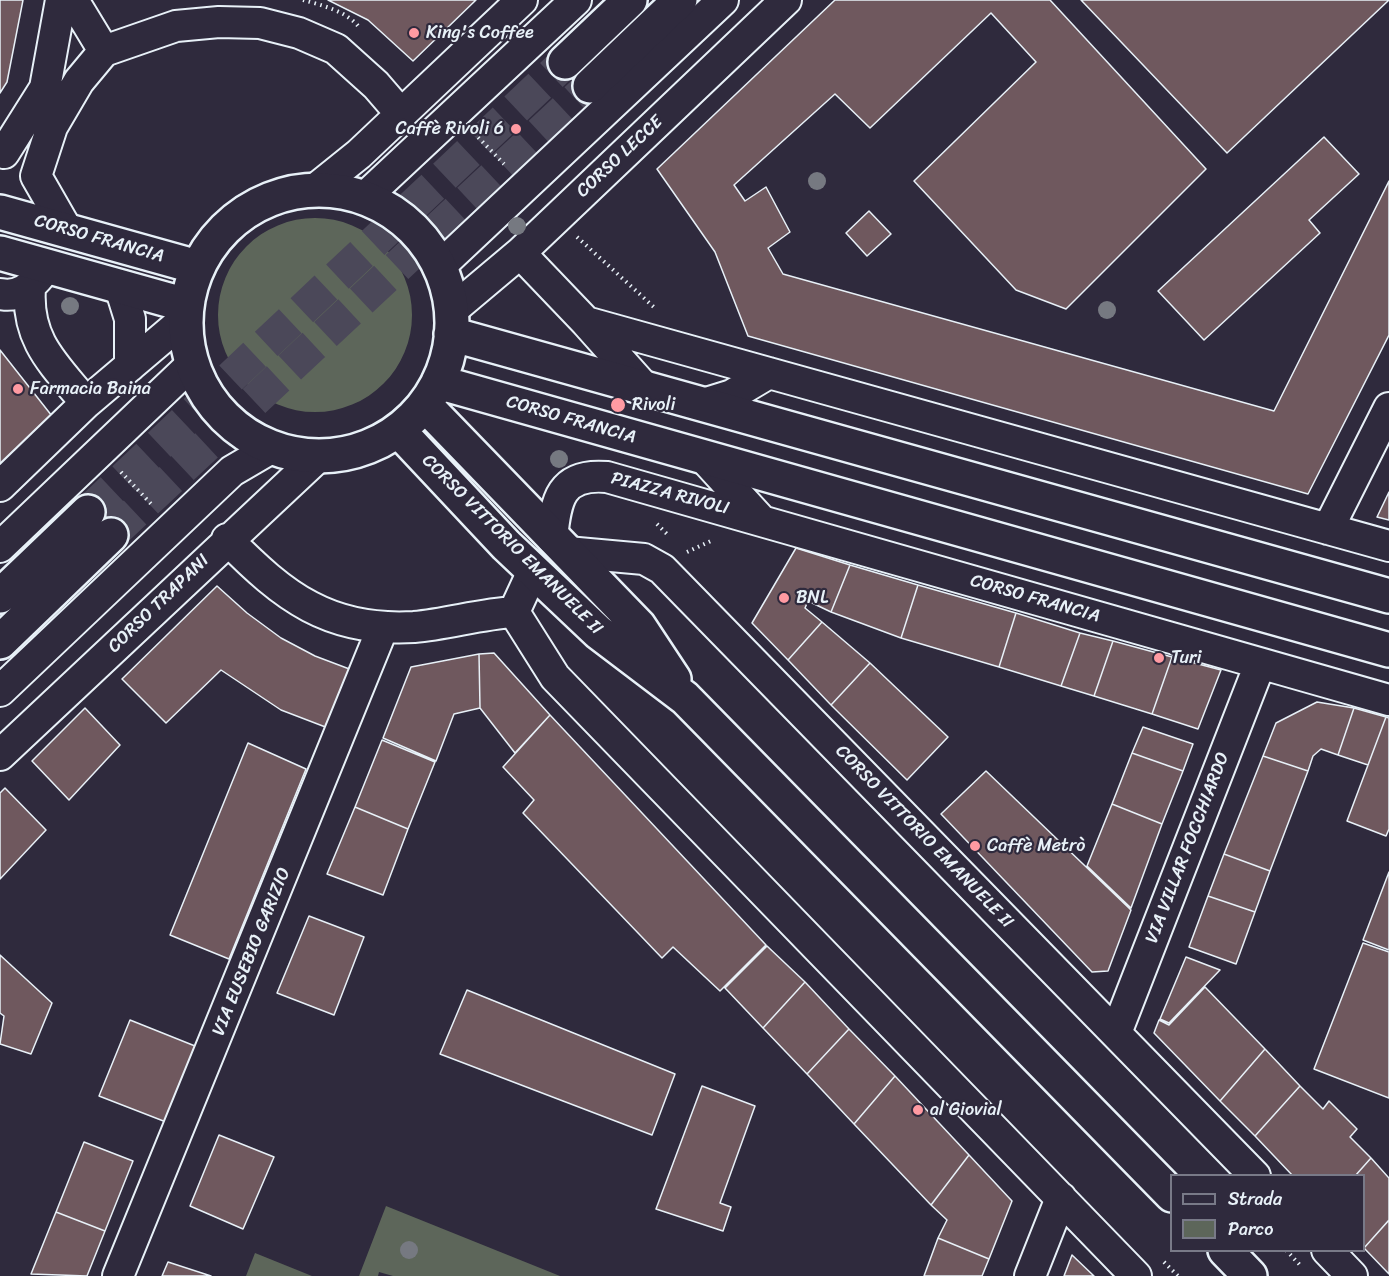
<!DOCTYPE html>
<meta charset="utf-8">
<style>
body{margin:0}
#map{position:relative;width:1389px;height:1276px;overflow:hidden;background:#2f2a3d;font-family:Sriracha,sans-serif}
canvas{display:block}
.legend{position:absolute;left:1170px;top:1174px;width:195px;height:78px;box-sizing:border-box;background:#2f2a3d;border:2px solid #797a88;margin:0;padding:8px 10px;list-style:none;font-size:18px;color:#e8f1f8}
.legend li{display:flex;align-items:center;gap:12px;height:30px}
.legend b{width:30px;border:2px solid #797a88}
</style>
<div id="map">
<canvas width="1389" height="1276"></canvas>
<ul class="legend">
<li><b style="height:8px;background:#2f2a3d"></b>Strada</li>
<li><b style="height:16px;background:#5d665a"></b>Parco</li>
</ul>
</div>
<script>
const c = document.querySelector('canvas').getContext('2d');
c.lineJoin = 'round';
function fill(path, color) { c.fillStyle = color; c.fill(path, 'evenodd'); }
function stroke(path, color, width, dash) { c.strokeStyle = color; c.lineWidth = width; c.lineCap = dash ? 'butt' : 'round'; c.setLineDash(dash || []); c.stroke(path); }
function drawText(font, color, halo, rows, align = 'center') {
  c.font = font + ' Sriracha,sans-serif'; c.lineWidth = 4.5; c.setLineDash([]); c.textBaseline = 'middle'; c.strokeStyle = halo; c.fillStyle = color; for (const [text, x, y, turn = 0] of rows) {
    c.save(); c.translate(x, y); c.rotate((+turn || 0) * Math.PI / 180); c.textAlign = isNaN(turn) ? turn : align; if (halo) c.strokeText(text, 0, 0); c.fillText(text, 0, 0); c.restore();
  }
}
fill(new Path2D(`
 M218 315a97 97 0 1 1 194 0a97 97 0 1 1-194 0Z
 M386,1206L560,1276H393L379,1272L378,1276H359Z
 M255,1253L312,1276H246Z`), '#5d665a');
const building = new Path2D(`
 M0,0H23L7,82L0,93Z
 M328,0H476L413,61L368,20Z
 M835,0H1050L1206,169L1066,309L1016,290L914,181L1036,62L991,13L870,128L835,94L734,185L745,201L766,187L790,232L768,248L783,274L1274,411L1389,181V335L1308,494L748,336L715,252L657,169Z
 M1081,0H1389L1227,153Z
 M1324,137L1359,174L1309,220L1320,233L1204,340L1158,291Z
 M869,211L891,234L867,256L846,233Z
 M0,350L52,416L0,466Z
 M1389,492V520L1377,517Z
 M796,548L850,565L831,612L808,601L805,608L822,622L788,660L752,623Z
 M850,565L918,585L901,638L831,612Z
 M918,585L1016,613L999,667L901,638Z
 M217,586L247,613L281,638L315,656L352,670L328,728L281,710L221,670L166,723L122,679Z
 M1016,613L1080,633L1061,686L999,667Z
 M822,622L870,663L831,705L788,660Z
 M1080,633L1113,641L1094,696L1061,686Z
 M1113,641L1172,657L1152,714L1094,696Z
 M494,653L550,715L515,753L480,708L479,654Z
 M479,654L480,708L454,714L436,761L383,738L411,667Z
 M1172,657L1221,670L1198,729L1152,714Z
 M870,663L948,737L907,780L831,705Z
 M1317,702L1354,708L1338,755L1321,749L1313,756L1308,771L1263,756L1276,723Z
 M85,708L120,745L69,800L32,761Z
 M1354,708L1386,717L1368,765L1338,755Z
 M550,715L766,945L720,991L673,947L662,958L523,813L534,800L503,767Z
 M1386,717L1389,718V829L1386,836L1347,821Z
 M1143,727L1193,744L1183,771L1132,753Z
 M382,740L435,762L408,829L355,807Z
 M248,743L306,769L229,959L170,935Z
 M1132,753L1183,771L1162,824L1112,804Z
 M1263,756L1308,771L1270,871L1224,854Z
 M986,771L1131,910L1108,971L1092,972L941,814Z
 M5,788L46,830L0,879V793Z
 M1112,804L1162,824L1131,908L1087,866Z
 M355,807L408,829L383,895L327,874Z
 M1224,854L1270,871L1255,912L1208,896Z
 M1389,872V950L1363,940Z
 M1208,896L1255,912L1236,964L1189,947Z
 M309,916L364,937L334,1015L277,993Z
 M1363,943L1389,952V1098L1314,1069Z
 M767,946L805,982L763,1028L725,988Z
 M0,955L52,1003L31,1054L0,1044L4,1016L0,1013Z
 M1186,957L1220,970L1169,1023L1160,1019Z
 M805,982L849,1029L807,1074L763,1028Z
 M1205,987L1265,1049L1220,1101L1154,1033L1159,1020L1169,1025Z
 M467,990L675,1074L652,1135L440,1054Z
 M130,1020L195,1046L166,1122L99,1096Z
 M849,1029L895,1076L854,1124L807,1074Z
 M1265,1049L1300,1086L1255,1136L1220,1101Z
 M895,1076L969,1155L931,1205L854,1124Z
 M702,1086L755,1106L720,1203L731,1207L723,1231L656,1209Z
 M1300,1086L1323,1109L1329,1101L1357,1129L1350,1137L1371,1158L1355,1176H1293L1255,1136Z
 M219,1135L274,1157L243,1229L190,1206Z
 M84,1142L133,1161L105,1231L56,1212Z
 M969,1155L1012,1201L989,1259L938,1238L947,1220L931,1205Z
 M1371,1158L1389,1178V1220L1364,1248V1176H1355Z
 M56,1212L105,1231L87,1276L31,1274Z
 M1389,1220V1274L1364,1248Z
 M938,1238L989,1259L982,1276H924Z
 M1072,1255L1094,1276H1064Z
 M168,1262L211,1276H162Z`);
fill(building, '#6f585e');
stroke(building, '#e8f1f8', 1.5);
stroke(new Path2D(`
 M88,512L565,62
 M111,535L590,86`), '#4b4859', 33, [33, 16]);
const minor = new Path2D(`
 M73,0L104,51
 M4,153L45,88L61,0
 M313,191L359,154L522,0
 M364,198L576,0
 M67,230L36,176L52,127L79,81L104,51L176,26L219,22L260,23L299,33L336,49L376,85L401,114
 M520,253L586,322L1389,546
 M439,267L723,0
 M120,287L130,319V366
 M30,288C26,341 55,365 86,403
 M0,294C19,298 31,287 42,273
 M451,311L520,253L786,0
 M586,322L644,387
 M703,404L732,395L769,373
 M705,459L759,518
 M0,486L86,403L185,319
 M1328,529L1389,408
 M552,538C556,500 560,473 607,477L1389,700
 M227,539C284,597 329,632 414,627C448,624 480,614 514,612
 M0,547L192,364
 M567,552L644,559L662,569L1255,1176
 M514,612L555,677L1136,1276
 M514,612L533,571
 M0,691L232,471L273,447
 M0,755L320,455
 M1116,1033L1260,664
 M1327,1250L1352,1276
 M118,1276L383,627
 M1030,1276L1061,1198`);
const major = new Path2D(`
 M565,62L630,0
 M590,86L680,0
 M186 323a133 133 0 1 1 266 0a133 133 0 1 1-266 0Z
 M0,212L197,267
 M0,253L186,305
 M451,334L1389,596
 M438,382L1389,650
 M426,406L639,626L674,679
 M400,432L506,545L598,632L685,698L1172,1195
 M0,596L88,512
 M0,642L111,535
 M1225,1250L1250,1276`);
stroke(minor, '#e8f1f8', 34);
stroke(major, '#e8f1f8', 38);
stroke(new Path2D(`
 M303,0C321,5 346,11 358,26
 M474,133L504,164
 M577,237L656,309
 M121,472L153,506
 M657,524L669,536
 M687,552L713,540
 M1286,1250L1300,1265
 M1164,1262L1178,1276`), '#e8f1f8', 4, [1.5, 4.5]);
stroke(minor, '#2f2a3d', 30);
stroke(major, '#2f2a3d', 33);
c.fillStyle = '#767981';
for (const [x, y] of [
 [817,181],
 [517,226],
 [70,306],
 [1107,310],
 [559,459],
 [409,1250]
]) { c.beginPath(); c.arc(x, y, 9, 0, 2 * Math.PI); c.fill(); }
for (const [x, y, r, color] of [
 [414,33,6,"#ff9aa2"],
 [516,129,6,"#ff9aa2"],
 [18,389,6,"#ff9aa2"],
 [618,405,8,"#ff9aa2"],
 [784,598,6,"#ff9aa2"],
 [1159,658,6,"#ff9aa2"],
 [975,846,6,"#ff9aa2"],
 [918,1110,6,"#ff9aa2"]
]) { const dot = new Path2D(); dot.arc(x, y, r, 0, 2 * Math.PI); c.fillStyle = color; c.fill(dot); stroke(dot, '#2f2a3d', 2); }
drawText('18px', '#e8f1f8', '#2f2a3d', [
 ["King's Coffee",426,33],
 ["Caffè Rivoli 6",504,129,"right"],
 ["Farmacia Baina",30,389],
 ["Rivoli",632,405],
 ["BNL",796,598],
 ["Turi",1171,658],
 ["Caffè Metrò",987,846],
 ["al Giovial",930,1110]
], 'left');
drawText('18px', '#e8f1f8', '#2f2a3d', [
 ["CORSO LECCE",620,157,-43],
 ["CORSO FRANCIA",99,239,16],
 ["CORSO FRANCIA",571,420,16],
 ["PIAZZA RIVOLI",670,494,15],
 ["CORSO VITTORIO EMANUELE II",512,545,45],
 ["CORSO FRANCIA",1035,599,16],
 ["CORSO TRAPANI",159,604,-44],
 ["CORSO VITTORIO EMANUELE II",924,837,46],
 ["VIA VILLAR FOCCHIARDO",1188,848,-69],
 ["VIA EUSEBIO GARIZIO",252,952,-68]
]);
</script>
